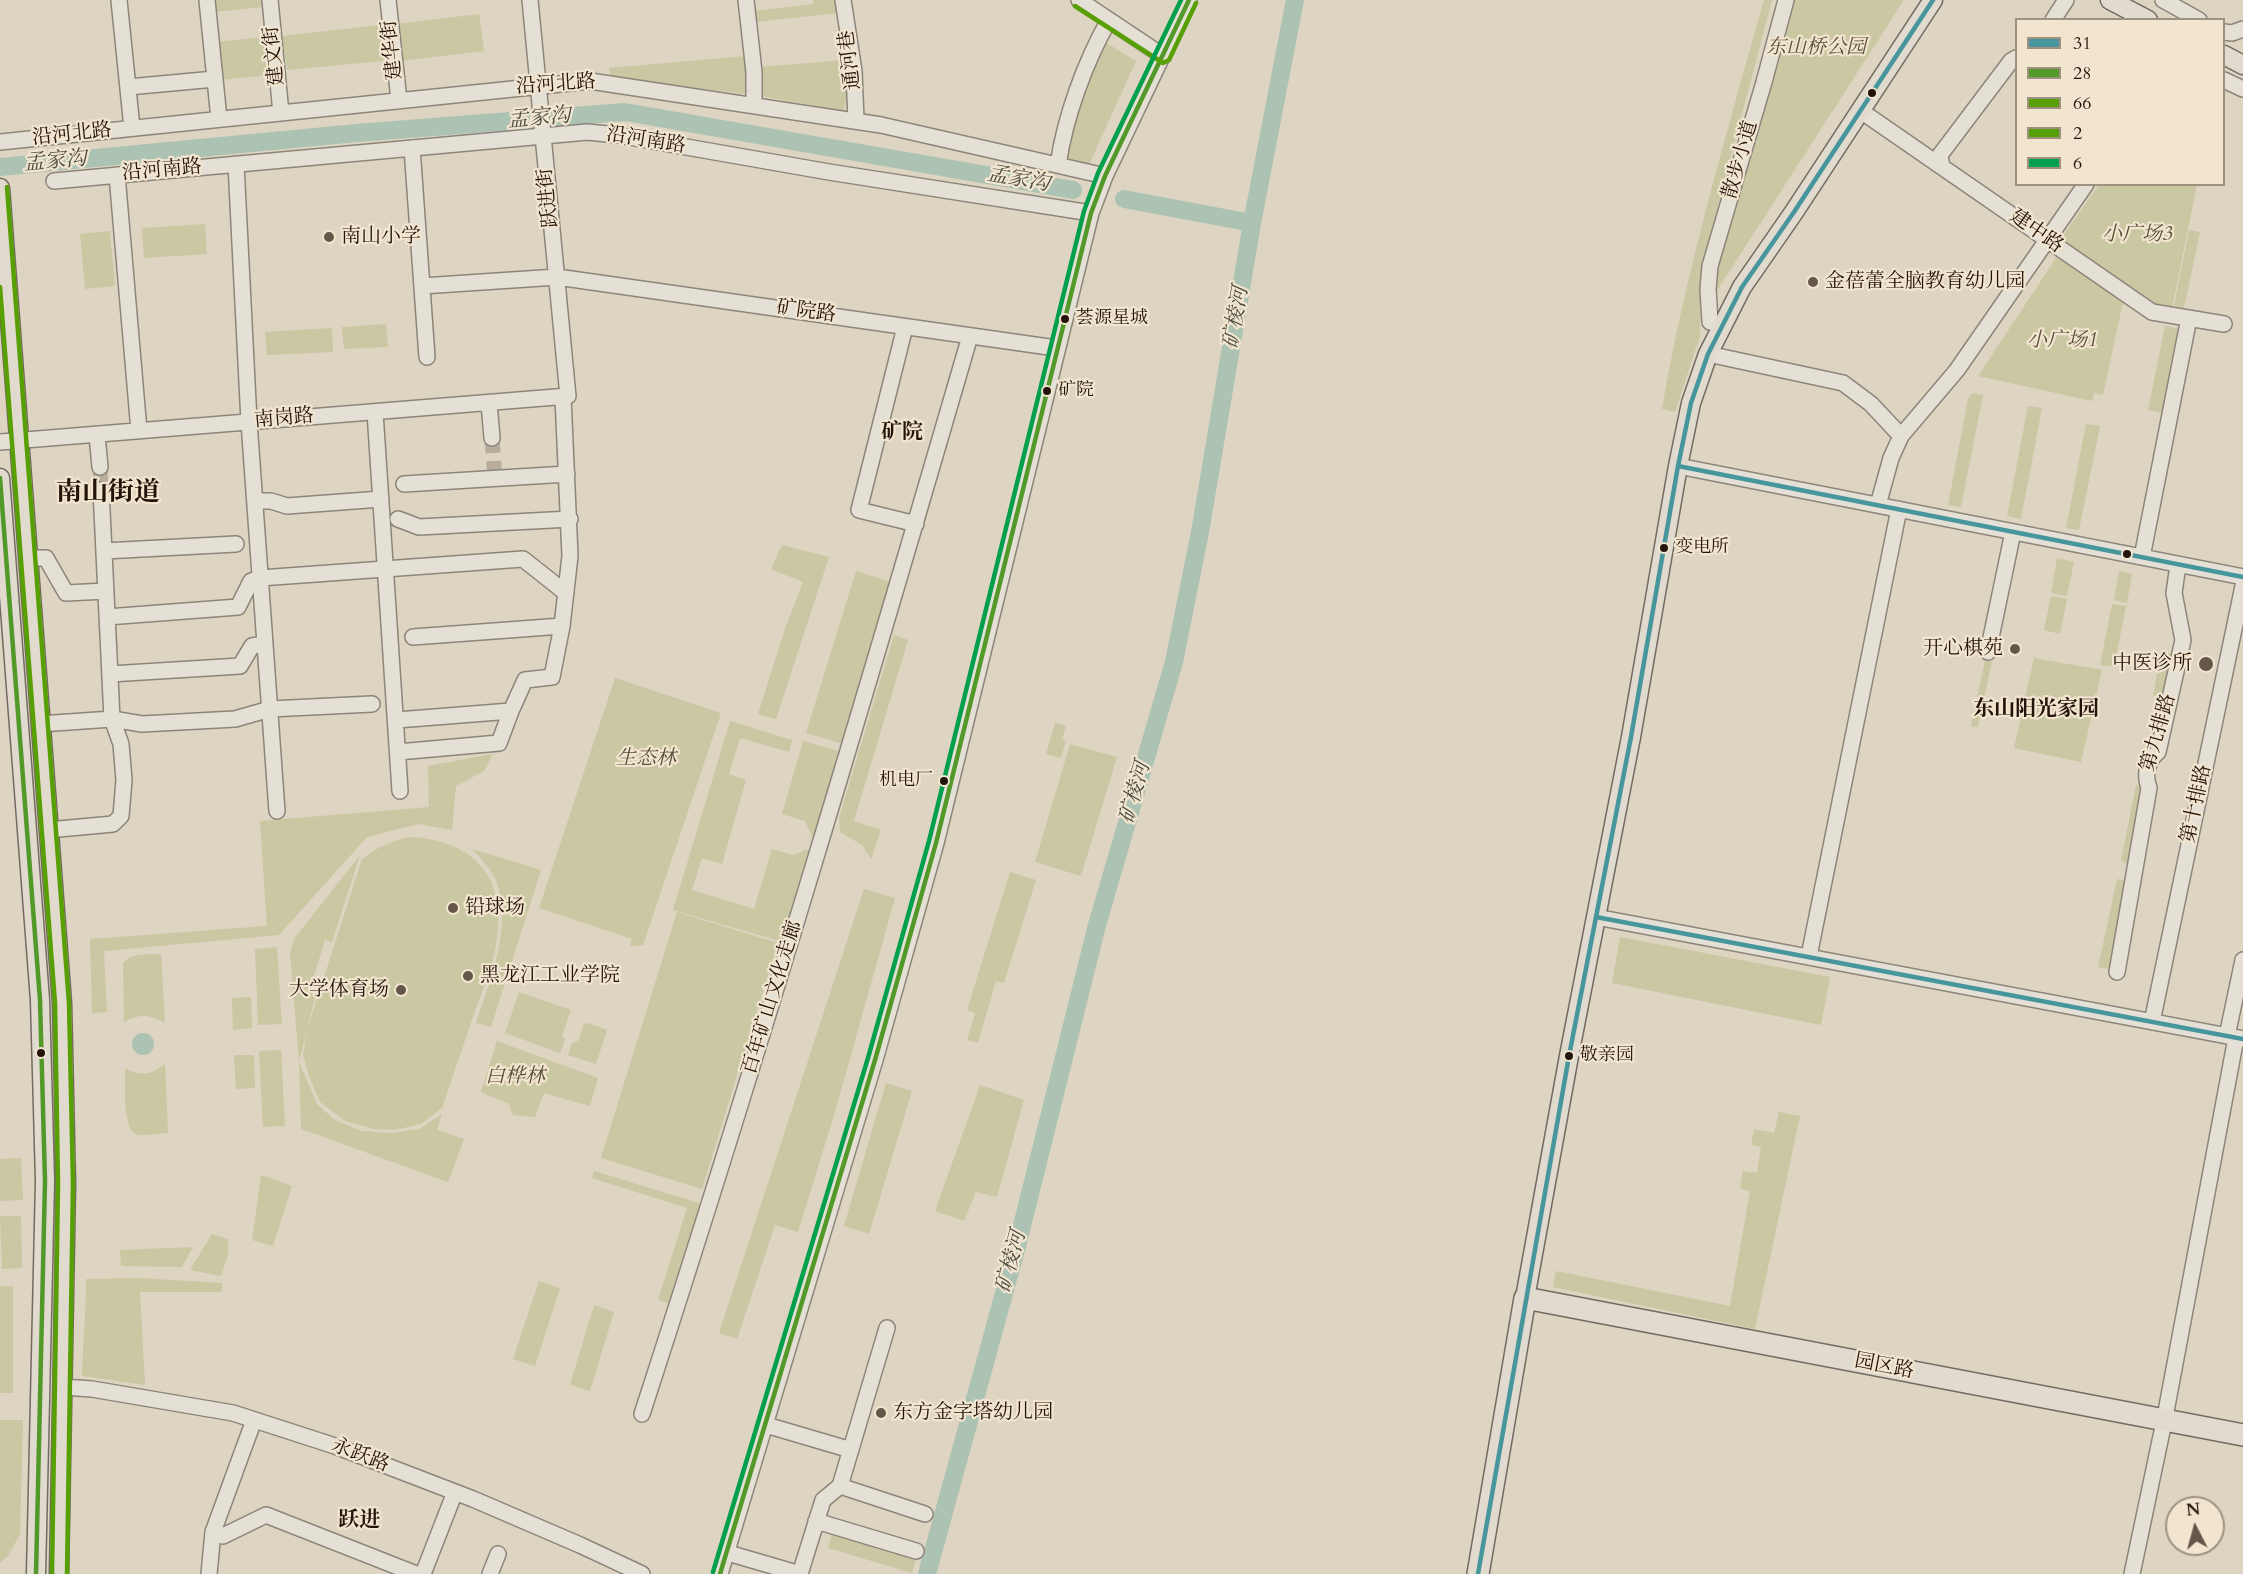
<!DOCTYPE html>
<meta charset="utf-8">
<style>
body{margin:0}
#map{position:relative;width:2243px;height:1574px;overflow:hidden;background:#ddd4c1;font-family:Cardo,serif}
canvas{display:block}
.legend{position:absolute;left:2015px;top:18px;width:210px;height:168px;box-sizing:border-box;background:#f1e5cf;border:2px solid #9f9180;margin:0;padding:8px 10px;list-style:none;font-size:18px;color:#23130a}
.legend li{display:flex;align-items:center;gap:12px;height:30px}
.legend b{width:30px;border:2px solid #9f9180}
.north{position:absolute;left:2165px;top:1496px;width:60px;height:60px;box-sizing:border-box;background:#f1e5cf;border:2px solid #9f9180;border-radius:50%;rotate:354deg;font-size:16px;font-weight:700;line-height:24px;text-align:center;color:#23130a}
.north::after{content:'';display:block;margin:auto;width:21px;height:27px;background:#64574a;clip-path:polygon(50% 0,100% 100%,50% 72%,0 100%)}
</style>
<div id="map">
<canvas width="2243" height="1574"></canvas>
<ul class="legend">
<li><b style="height:8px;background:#48969d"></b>31</li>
<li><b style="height:8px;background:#53992a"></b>28</li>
<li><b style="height:8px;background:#589f04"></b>66</li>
<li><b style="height:8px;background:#589f04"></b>2</li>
<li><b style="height:8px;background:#029f4d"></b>6</li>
</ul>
<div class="north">N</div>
</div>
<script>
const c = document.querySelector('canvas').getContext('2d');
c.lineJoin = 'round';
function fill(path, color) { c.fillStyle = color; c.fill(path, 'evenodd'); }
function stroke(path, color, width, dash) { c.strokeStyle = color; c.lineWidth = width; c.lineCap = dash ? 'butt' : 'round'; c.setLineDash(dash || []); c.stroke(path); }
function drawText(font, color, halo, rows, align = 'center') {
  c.font = font + ' Cardo,"Noto Serif SC",serif'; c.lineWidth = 4.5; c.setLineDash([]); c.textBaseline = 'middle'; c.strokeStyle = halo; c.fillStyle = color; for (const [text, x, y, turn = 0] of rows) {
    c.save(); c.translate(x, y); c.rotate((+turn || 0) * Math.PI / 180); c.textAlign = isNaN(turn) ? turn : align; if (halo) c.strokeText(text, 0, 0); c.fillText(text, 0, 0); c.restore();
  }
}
fill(new Path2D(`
 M212,0H263V7L214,12Z
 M813,0H835L837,13L756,22L754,11L813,4Z
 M1764,0H1772L1701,270L1700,336L1675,412L1662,409C1686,270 1726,135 1764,0Z
 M1779,0H1904L1711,300L1713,270Z
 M479,14L484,51L400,61L396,24Z
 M380,25L383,61L287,70L282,36Z
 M264,37L268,75L221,80L217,42Z
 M1100,39L1136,61L1087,169L1061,162Z
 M746,56V94L611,78L609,68Z
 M843,60L850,88L843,111L761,96L759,67Z
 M2099,185H2197L2172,308L2155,305L2063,243L2062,237Z
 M205,224L207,254L144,258L142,228Z
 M2189,230L2200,232L2184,308L2174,306Z
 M110,231L115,286L85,289L80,234Z
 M2058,255L2123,302L2103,395L2094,393L2092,401L1978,376Z
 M386,324L388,347L344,349L342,327Z
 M2165,326L2181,329L2164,413L2148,410Z
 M332,328L333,352L267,355L265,332Z
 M1973,393L1983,395L1961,507L1948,505L1968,399Z
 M2028,406L2042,408L2021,519L2007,516Z
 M2086,424L2100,426L2079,530L2066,528Z
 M782,545L829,557L776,719L758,714L785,629L803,582L771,569Z
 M2057,558L2074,562L2067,596L2051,593Z
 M856,571L897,584L847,745L806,733Z
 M2119,571L2132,574L2127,603L2114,600Z
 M2051,596L2067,599L2060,634L2044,630Z
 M2112,604L2126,606L2114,667L2100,665Z
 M894,635L908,640L854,821L881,830L871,859L862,845L840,832L839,818Z
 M2161,652L2173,654L2165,699L2153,696Z
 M2034,658L2102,670L2081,762L2014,748Z
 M1985,660L1992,661L1978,727L1971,726Z
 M615,678L721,713L643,945L630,946L632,939L539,908Z
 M730,721L792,740L789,752L740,738L729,774L746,780L722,864L702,858L692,890L754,909L772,849L793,855L806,850L813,852L786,943L673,910Z
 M1055,723L1066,726L1062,739L1066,741L1061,758L1046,754Z
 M803,741L844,753L818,837L812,836L805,821L782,814Z
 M1070,744L1117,757L1081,876L1035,862Z
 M493,754L484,771L456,786L452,830L418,824L367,837L279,935L104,951L107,1012L92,1013L90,939L267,926L260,821L429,807L428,766Z
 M2136,785L2147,787L2131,864L2121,861Z
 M412,837C481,842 509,884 495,950C491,971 482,991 475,1011C464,1043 453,1076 442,1108L421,1124L395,1130L373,1129L345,1121L320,1102L309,1076L303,1055L307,1030L362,859C378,847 392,840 412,837Z
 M472,849L541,870L491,1027L476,1023C490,981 511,930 498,886C494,871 482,860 472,849Z
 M360,855L332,942L325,940L313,979L319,981L299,1062L317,1104L335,1120L362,1131L390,1133L419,1129L442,1114L437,1130L464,1139L448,1182L301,1129L299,1062L290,953L294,939Z
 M1010,872L1036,880L1004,983L996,981L978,1043L967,1040L975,1013L967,1010Z
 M2117,879L2130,882L2111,970L2098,967Z
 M864,889L895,898L835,1112L798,1232L775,1225L737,1339L719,1333Z
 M677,912L778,943L702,1189L601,1158Z
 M1620,937L1830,977L1821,1025L1612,983Z
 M277,947L282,1024L258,1025L255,949Z
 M161,954L165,1023C150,1014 139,1014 124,1022L123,964C129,952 149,955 161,954Z
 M519,992L571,1010L562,1036L565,1040L560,1053L505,1033Z
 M251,997L252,1028L233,1030L232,998Z
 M588,1023L607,1030L596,1064L568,1055L572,1043L578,1041L584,1024Z
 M497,1041L598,1078L590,1106L544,1093L535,1117L513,1115L509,1104L481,1092Z
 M281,1050L285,1126L263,1127L259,1051Z
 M234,1055H254L255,1088L236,1089Z
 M165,1063L168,1133C159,1133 148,1136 139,1135C121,1133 126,1082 125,1068C139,1077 154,1075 165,1063Z
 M886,1083L912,1091L869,1234L844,1226Z
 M980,1085L1024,1100L997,1197L976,1192L964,1221L935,1211Z
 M1779,1112L1800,1116L1755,1329L1553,1287L1556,1271L1730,1306L1750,1191L1740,1188L1743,1171L1757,1173L1761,1147L1751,1145L1754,1129L1774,1133Z
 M21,1158L23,1200L0,1201V1159Z
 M594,1171L702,1204L670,1304L658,1300L687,1208L592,1178Z
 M261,1175L292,1186L273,1246L252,1240Z
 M0,1216H21L22,1268L2,1269Z
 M212,1234L228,1239V1255L221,1276L190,1270Z
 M193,1247L182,1267L121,1266L120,1250Z
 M139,1278L222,1283V1292H140L145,1385L82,1376C83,1344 86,1312 86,1279Z
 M539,1281L560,1288L535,1366L513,1359Z
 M0,1286H13V1393H0Z
 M594,1305L614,1312L590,1391L570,1385Z
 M0,1420H23L20,1534L8,1556L0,1563Z
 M833,1530L917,1555L912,1573L828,1548Z`), '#cac7a3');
fill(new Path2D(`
 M132 1044a11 11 0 1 1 22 0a11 11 0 1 1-22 0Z`), '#acc2b2');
stroke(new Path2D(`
 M0,167L357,133L625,112L1073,190
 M1124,199L1252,223
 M927,1574L1017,1246L1097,925L1174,662L1200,532L1252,223L1295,0`), '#acc2b2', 18);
stroke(new Path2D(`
 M492,438L495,479
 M100,467L101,490`), '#b8ad9c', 15, [15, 8]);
const minor = new Path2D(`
 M119,0L132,128
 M207,0L219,119
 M270,0L281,113
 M388,0L399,100
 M746,0L754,72V105
 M843,0L854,71L856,120
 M1079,0L1163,56
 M2163,0L2199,20
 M2053,20L2066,0
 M2224,32L2232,33L2243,29
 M2224,80L2243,89
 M128,87L215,79
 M1861,111L2152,312L2224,324
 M0,142L590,81L881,125L1105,176
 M412,148L427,357
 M236,164L249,422L277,811
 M1058,165C1065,117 1085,62 1109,20
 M1942,167L1940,155L2011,61L2016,58
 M117,175L139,431
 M54,181L587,132L618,135L829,172L1091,213
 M422,286L557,277L1056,348
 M1710,322L1708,289L1710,266L1764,82L1786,0
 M905,327L859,510L916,524
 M1708,354L1843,383L1871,404L1901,436
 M489,403L492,438
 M375,412L400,791
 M97,435L100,467
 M0,442L568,396L530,0
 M1678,466L2243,577
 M404,484L567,474
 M255,501H271L287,506L381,499
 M1878,505L1891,458L1901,436L1957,370L2086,184
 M398,519L419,527L570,519
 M104,551L236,544
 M2142,557L2189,318
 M27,558H46L66,593L106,591
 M107,617L238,607L251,581L260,578L523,559L566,593
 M413,637L562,626
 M1988,652L2013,532
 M110,674L240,666L252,646L265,644
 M397,720L511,711L525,680L552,677L562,626L570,556L563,397
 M40,724L112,719L142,724L235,719L270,709L372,704
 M398,752L499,743L511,711
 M48,830L113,824L121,816L124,780L121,744L112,719L101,490
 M1596,917L2243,1039
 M1809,956L1899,509
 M2117,972L2149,788C2144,775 2147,761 2158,752L2183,640L2174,593L2178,565
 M2152,1022L2243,586
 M2227,1036L2243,960
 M63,1387L92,1389L233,1413L335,1446L473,1499L580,1545L642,1574
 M642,1414C758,1057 865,697 970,336
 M254,1420L213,1532L223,1536L266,1515L416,1574
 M766,1425L851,1450
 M840,1486L925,1514
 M816,1521L916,1551
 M728,1553L800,1574
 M209,1574L213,1532
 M423,1574L455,1492
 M490,1574L498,1554
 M720,1574L875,1060L936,843L1091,213L1105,176L1189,0
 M800,1574L823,1500L840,1486L887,1328
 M2132,1574L2165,1417L2236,1038`);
const major = new Path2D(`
 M2110,0L2148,20
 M2224,55L2243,65
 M0,188L62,1003L66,1184L59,1574
 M0,478L40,1000L45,1181L36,1574
 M1525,1298L1569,1056L1631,737L1678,466L1691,403L1708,354L1742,287L1794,212L1933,0`);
const highway = new Path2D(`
 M1478,1574L1525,1298L2243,1435`);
stroke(minor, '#8c857a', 18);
stroke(major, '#726b61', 21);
stroke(highway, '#726b61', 24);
stroke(minor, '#e5e0d6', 15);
stroke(major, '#e0dacf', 18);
stroke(highway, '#e0dacf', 21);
stroke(new Path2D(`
 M1678,466L2243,577
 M1596,917L2243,1039
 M1478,1574L1569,1056L1631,737L1678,466L1691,403L1708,354L1742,287L1794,212L1933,0`), '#48969d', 4.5);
stroke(new Path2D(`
 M0,478L40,1000L45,1181L36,1574
 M720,1574L875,1060L936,843L1091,213L1105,176L1189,0`), '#53992a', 4.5);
stroke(new Path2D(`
 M1075,6L1163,63L1169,60L1196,3
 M0,287L55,1003L58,1184L52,1574`), '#589f04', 4.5);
stroke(new Path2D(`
 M7,187L69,1003L73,1184L67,1574`), '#589f04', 4.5);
stroke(new Path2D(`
 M713,1572L868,1058L929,841L1084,211L1098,173L1181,0`), '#029f4d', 4.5);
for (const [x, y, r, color] of [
 [1872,93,5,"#23130a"],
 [329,237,6,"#64574a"],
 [1813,282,6,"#64574a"],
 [1065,319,5,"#23130a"],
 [1047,391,5,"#23130a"],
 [1664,548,5,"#23130a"],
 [2127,554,5,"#23130a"],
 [2015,649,6,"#64574a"],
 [2206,664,8,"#64574a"],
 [944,781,5,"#23130a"],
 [453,908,6,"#64574a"],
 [468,976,6,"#64574a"],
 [401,990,6,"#64574a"],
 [41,1053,5,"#23130a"],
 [1569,1056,5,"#23130a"],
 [881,1413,6,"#64574a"]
]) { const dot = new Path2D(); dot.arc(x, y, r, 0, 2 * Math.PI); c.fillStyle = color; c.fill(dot); stroke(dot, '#f1e5cf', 2); }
drawText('18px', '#23130a', '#f1e5cf', [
 ["荟源星城",1076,319],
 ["矿院",1058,391],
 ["变电所",1675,548],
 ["机电厂",933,781,"right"],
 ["敬亲园",1580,1056]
], 'left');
drawText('italic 20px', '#584e37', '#f1e5cf', [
 ["东山桥公园",1816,48],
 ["小广场3",2137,235],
 ["小广场1",2062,341],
 ["生态林",646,759],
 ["白桦林",515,1077]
]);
drawText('20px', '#23130a', '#f1e5cf', [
 ["建华街",393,50,-96],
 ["建文街",275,56,-96],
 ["通河巷",851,60,-97],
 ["沿河北路",556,85,-4],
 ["沿河北路",72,135,-6],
 ["沿河南路",646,141,9],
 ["散步小道",1741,160,-74],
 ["沿河南路",162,171,-5],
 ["跃进街",549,198,-96],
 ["建中路",2036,232,35],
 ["矿院路",806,312,8],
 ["南岗路",284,419,-5],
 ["第九排路",2159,733,-74],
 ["第十排路",2197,804,-78],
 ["百年矿山文化走廊",773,998,-73],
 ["园区路",1884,1367,11],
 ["永跃路",360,1456,21]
]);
drawText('20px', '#23130a', '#f1e5cf', [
 ["南山小学",341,237],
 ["金蓓蕾全脑教育幼儿园",1825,282],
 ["开心棋苑",2003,649,"right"],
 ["中医诊所",2192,664,"right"],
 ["铅球场",465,908],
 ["黑龙江工业学院",480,976],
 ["大学体育场",389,990,"right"],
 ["东方金字塔幼儿园",893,1413]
], 'left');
drawText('italic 21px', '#4c4d43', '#f1e5cf', [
 ["孟家沟",539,119,-5],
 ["孟家沟",55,162,-5],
 ["孟家沟",1018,180,10],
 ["矿棱河",1237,318,-80],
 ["矿棱河",1136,793,-74],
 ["矿棱河",1012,1262,-75]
]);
drawText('bold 21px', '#23130a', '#f1e5cf', [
 ["矿院",902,433],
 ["东山阳光家园",2036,710],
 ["跃进",359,1521]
]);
drawText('bold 26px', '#23130a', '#f1e5cf', [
 ["南山街道",108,494]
]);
</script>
